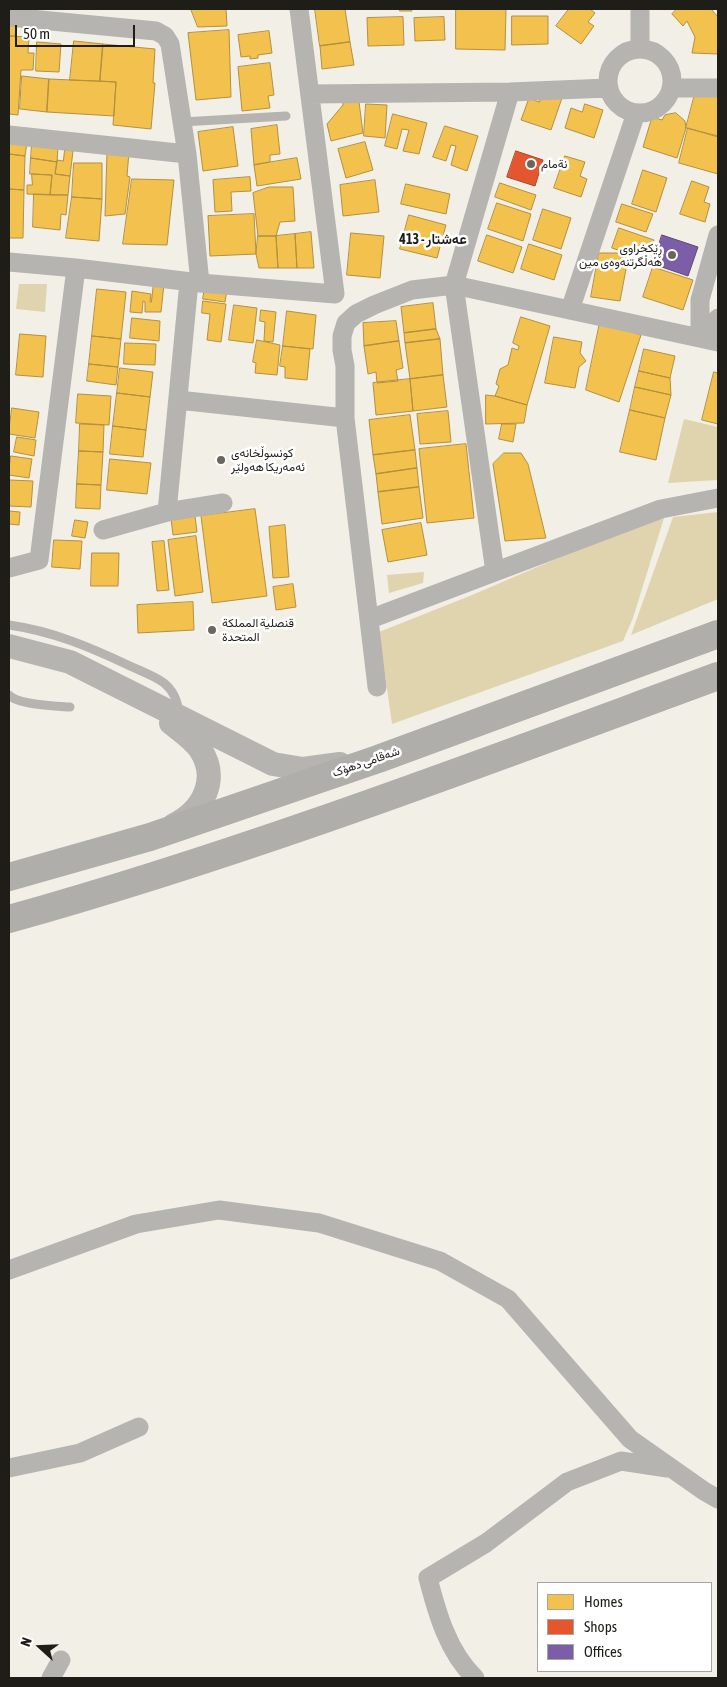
<!DOCTYPE html>
<meta charset="utf-8">
<style>
body{margin:0}
#map{position:relative;width:727px;height:1687px;overflow:hidden;background:#f2efe7;font-family:"Asap Condensed",sans-serif}
canvas{display:block}
.frame{position:absolute;inset:0;border:10px solid #1f1d18;pointer-events:none}
.legend{position:absolute;left:537px;top:1582px;width:175px;height:90px;box-sizing:border-box;background:#fff;border:1px solid #a5a5a3;margin:0;padding:6px 9px;list-style:none;font-size:15px;color:#1f1d18}
.legend li{display:flex;align-items:center;gap:10px;height:25px}
.legend b{width:25px;border:1px solid #a5a5a3}
.north{position:absolute;left:15px;top:1622px;width:50px;height:50px;-webkit-text-stroke:4px #fff;paint-order:stroke;rotate:290deg;font-size:14px;font-weight:700;line-height:20px;text-align:center;color:#1f1d18}
.north::after{content:'';display:block;margin:auto;width:18px;height:22px;background:#1f1d18;clip-path:polygon(50% 0,100% 100%,50% 72%,0 100%)}
.scale{position:absolute;left:15px;top:25px;width:120px;height:22px;box-sizing:border-box;border:2px solid #1f1d18;border-top:0;padding-left:6px;font-size:15px;line-height:18px;white-space:nowrap;color:#1f1d18;-webkit-text-stroke:4px #fff;paint-order:stroke}
</style>
<div id="map">
<canvas width="727" height="1687"></canvas>
<div class="frame"></div>
<ul class="legend">
<li><b style="height:14px;background:#f2c14e"></b>Homes</li>
<li><b style="height:14px;background:#e4572e"></b>Shops</li>
<li><b style="height:14px;background:#7b5ea7"></b>Offices</li>
</ul>
<div class="north">N</div>
<div class="scale">50 m</div>
</div>
<script>
const c = document.querySelector('canvas').getContext('2d');
c.lineJoin = 'round';
function fill(path, color) { c.fillStyle = color; c.fill(path, 'evenodd'); }
function stroke(path, color, width, dash) { c.strokeStyle = color; c.lineWidth = width; c.lineCap = dash ? 'butt' : 'round'; c.setLineDash(dash || []); c.stroke(path); }
function drawText(font, color, halo, rows, align = 'center') {
  c.font = font + ' "Asap Condensed",Vazirmatn,sans-serif'; c.lineWidth = 5; c.setLineDash([]); c.textBaseline = 'middle'; c.strokeStyle = halo; c.fillStyle = color; for (const [text, x, y, turn = 0] of rows) {
    c.save(); c.translate(x, y); c.rotate((+turn || 0) * Math.PI / 180); c.textAlign = isNaN(turn) ? turn : align; if (halo) c.strokeText(text, 0, 0); c.fillText(text, 0, 0); c.restore();
  }
}
fill(new Path2D(`
 M19,284H47L45,312L16,309Z
 M684,419L718,427V480L668,483Z
 M718,512V599L631,635L673,517Z
 M664,518L633,618L623,641L392,724L379,632L472,595L586,546Z
 M424,572L423,583L389,593L387,575Z`), '#e0d4af');
const homes = new Path2D(`
 M191,9H226L227,26L198,27Z
 M315,9H345L350,42L320,46Z
 M400,9H411L412,11H400Z
 M456,9H506L505,50L456,49Z
 M569,9H590L595,13L588,22L594,26L581,44L556,26Z
 M677,9H711L718,17V54L692,53L695,37L687,21L683,26L672,14Z
 M512,16H548V44L512,45Z
 M403,17L404,45L368,46L367,18Z
 M444,17L445,40L415,41L414,18Z
 M9,22L16,23L15,36H9Z
 M229,30L231,97L196,100L188,33Z
 M269,31L272,53L258,55V58L250,59V56L241,57L238,35Z
 M9,36L29,37L28,53H34L33,70H21L18,115L9,114Z
 M74,41L103,44L100,81L70,80Z
 M37,42L61,44L59,72L36,71Z
 M350,42L354,65L322,69L320,46Z
 M103,44L155,49L153,83H155L151,129L113,125L116,82L100,81Z
 M270,63L274,95L268,96L270,108L242,111L238,67Z
 M22,76L49,79L47,112L20,109Z
 M49,79L116,82L114,116L47,112Z
 M696,90L718,96V136L686,128Z
 M543,92L562,98L551,130L521,120L529,98L539,102Z
 M358,94L363,133L331,141L327,124L343,105V97Z
 M366,104L387,105L385,138L364,136Z
 M585,104L603,110L594,138L565,128L571,108L582,112Z
 M676,113L685,121L686,128L677,158L643,147L652,117L662,120L665,115Z
 M393,114L427,123L419,154L403,151L409,130L402,129L397,149L385,146Z
 M277,125L280,154L270,155V162L254,165L251,129Z
 M445,126L478,136L467,171L451,165L456,146L451,145L446,161L433,157Z
 M233,127L238,166L203,171L198,132Z
 M688,128L718,137V174L679,163Z
 M9,140L27,142L25,156L9,154Z
 M365,142L373,170L346,178L338,149Z
 M32,145L58,147L57,162L31,158Z
 M65,150L73,151L70,176L55,174L57,160L63,161Z
 M129,152L127,176L130,177L125,214L105,216L107,153Z
 M9,154L25,156L24,190L10,189Z
 M565,156L585,162L580,176L587,179L581,197L554,188Z
 M31,158L57,162L55,174L70,176L68,195H50L52,175L30,174Z
 M297,158L301,179L257,186L254,165Z
 M74,163H102V199L72,197Z
 M643,170L667,178L656,212L632,204Z
 M32,174L52,175L50,195L27,194V185H32Z
 M250,177L251,191L231,192L232,211L215,212L213,180Z
 M132,179L174,180L167,245L123,244Z
 M375,180L379,212L343,216L340,185Z
 M692,181L709,187L704,202L710,204L705,222L680,214Z
 M500,183L536,195L531,210L495,197Z
 M406,184L450,194L446,214L401,204Z
 M269,187H293L295,221L280,222L276,236H258L253,193Z
 M9,189L24,190L23,238H9Z
 M34,194L68,195L66,215L61,214L60,230L33,227Z
 M72,197L102,199L99,241L66,238Z
 M497,203L531,214L523,241L488,229Z
 M622,204L653,214L646,232L616,222Z
 M543,209L571,218L561,249L533,240Z
 M254,214L256,254L210,256L208,216Z
 M409,215L446,225L437,258L400,249Z
 M619,228L654,240L647,260L612,248Z
 M311,232L314,268H297L295,234Z
 M351,233L384,236L380,278L347,275Z
 M295,234L297,268H278L276,236Z
 M487,235L522,247L513,273L478,261Z
 M258,236H276L278,268H259L256,254Z
 M529,244L562,255L554,280L521,269Z
 M599,253H629L620,301L591,297Z
 M653,267L693,280L683,310L643,297Z
 M154,282L164,284L161,312H145V302L143,301L142,313L130,312L132,291L151,294L150,302H151Z
 M205,287L227,290L225,302L203,299Z
 M97,289L126,292L121,339L92,336Z
 M203,301L226,304L221,342L207,340L210,314L202,313Z
 M433,303L436,329L404,333L401,307Z
 M234,305L257,308L253,343L229,340Z
 M261,310L276,312L273,342L264,341L265,322L260,321Z
 M287,311L316,315L313,349L283,346Z
 M521,317L550,326L527,405L495,396L499,386L496,384L500,369L508,365L512,348L518,350L519,346L513,343Z
 M132,318L160,321L159,341L130,338Z
 M396,321L399,341L364,346L363,323Z
 M600,322L641,335L619,402L586,390Z
 M436,329L440,339L405,343L404,333Z
 M20,334L46,336L43,377L16,375Z
 M92,336L121,339L118,367L89,364Z
 M554,337L582,342L580,353L586,361L579,367L575,388L545,383Z
 M440,339L443,375L410,379L405,343Z
 M257,340L280,345L277,375L255,373L256,363L253,362Z
 M399,341L403,368L396,370L398,381L377,383L376,372L368,374L364,346Z
 M125,343L156,344L155,365L124,364Z
 M283,346L310,349L307,380L285,378V367L280,366Z
 M644,349L675,356L670,378L639,371Z
 M89,364L118,367L116,385L87,381Z
 M120,368L153,372L150,397L117,393Z
 M639,371L670,378L671,395L635,387Z
 M714,372L718,373V424L702,420Z
 M443,375L447,407L413,411L410,379Z
 M410,379L413,411L376,415L373,383Z
 M635,387L671,395L665,418L630,410Z
 M117,393L150,397L146,430L113,426Z
 M78,394L111,396L109,425L76,423Z
 M486,395L495,396L527,405L524,423L486,424Z
 M12,408L39,412L35,438L9,434Z
 M630,410L665,418L656,460L620,452Z
 M448,411L451,442L420,444L417,414Z
 M410,415L415,450L373,455L369,420Z
 M80,424L104,425L103,452L79,451Z
 M502,424H516L513,442L499,439Z
 M113,426L146,430L143,457L110,454Z
 M17,437L36,440L34,456L14,452Z
 M466,444L474,518L427,523L419,449Z
 M415,450L417,468L376,474L373,455Z
 M79,451L103,452L101,485L77,484Z
 M504,453H521L528,464L546,538L505,541L493,464Z
 M11,456L32,459L29,478L9,475Z
 M110,459L151,463L147,494L107,490Z
 M417,468L419,487L378,492L376,474Z
 M9,480L33,481L31,507L9,506Z
 M77,484L101,485L100,509L76,508Z
 M419,487L423,518L382,524L378,492Z
 M255,509L267,596L212,603L201,516Z
 M9,511L20,512L19,525L9,524Z
 M195,516L197,532L173,535L171,519Z
 M75,520L88,522L85,538L72,536Z
 M421,523L427,555L388,562L382,530Z
 M285,525L289,577L273,578L269,527Z
 M196,536L203,592L175,596L168,540Z
 M54,540L82,541L80,569L52,567Z
 M164,541L169,590L157,591L152,542Z
 M92,553H119L118,586H91Z
 M293,584L296,607L276,610L273,587Z
 M193,602L194,630L138,633L137,605Z`);
fill(homes, '#f2c14e');
stroke(homes, '#b3903e', 1);
const shops = new Path2D(`
 M516,151L543,160L535,186L507,177Z`);
fill(shops, '#e4572e');
stroke(shops, '#a94627', 1);
const offices = new Path2D(`
 M662,235L698,247L688,276L653,264Z`);
fill(offices, '#7b5ea7');
stroke(offices, '#5f4a7c', 1);
stroke(new Path2D(`
 M182,122L286,116
 M9,625C52,631 90,647 130,666C141,671 155,676 164,683C174,691 178,702 179,714
 M9,695C18,705 56,706 70,707`), '#b5b4b1', 9);
stroke(new Path2D(`
 M640,9V48
 M9,17L156,31L165,36L170,44L187,154L200,283
 M608 81a32 32 0 1 1 64 0a32 32 0 1 1-64 0Z
 M671,88H718
 M310,94L510,92L608,88
 M9,135L187,154
 M9,262L76,268L200,283L335,294L299,9
 M570,310L636,113
 M700,338V300L718,235
 M700,338L718,318
 M178,400L345,418
 M167,512L189,282
 M103,530L167,512L223,503
 M9,568L39,560L76,268
 M495,572L454,285L510,92
 M370,619L661,509L718,498
 M377,687L345,418V366L342,350V336L346,323L356,314L374,305L412,290L454,285L718,342
 M9,1270L136,1224L219,1210L319,1223L440,1261L508,1299L630,1439L704,1491L718,1499
 M9,1468L80,1453L139,1427
 M51,1678L61,1660
 M475,1678C448,1652 437,1613 428,1578L486,1543L567,1482L621,1461L667,1468`), '#b5b4b1', 19);
stroke(new Path2D(`
 M9,646L70,662L273,764L303,769L340,764
 M171,723C181,731 192,738 200,749C220,779 203,811 174,825`), '#b5b4b1', 24);
stroke(new Path2D(`
 M9,877L150,837L378,759L718,634
 M9,919C249,852 484,762 718,676`), '#b0aeaa', 28);
for (const [x, y, r, color] of [
 [531,164,5,"#696660"],
 [672,255,5,"#696660"],
 [221,460,5,"#696660"],
 [212,630,5,"#696660"]
]) { const dot = new Path2D(); dot.arc(x, y, r, 0, 2 * Math.PI); c.fillStyle = color; c.fill(dot); stroke(dot, '#fff', 2); }
drawText('12px', '#1f1d18', '#fff', [
 ["نةمام",541,164],
 ["ڕێکخراوی",662,248,"right"],
 ["هەڵگرتنەوەی مین",662,262,"right"],
 ["کونسوڵخانەی",231,453],
 ["ئەمەریکا هەولێر",231,467],
 ["قنصلية المملكة",222,623],
 ["المتحدة",222,637]
], 'left');
drawText('12px', '#1f1d18', '#fff', [
 ["شەقامی دهۆک",366,762,-19]
]);
drawText('bold 14px', '#1f1d18', '#fff', [
 ["عه‌شتار - 413",433,240]
]);
</script>
